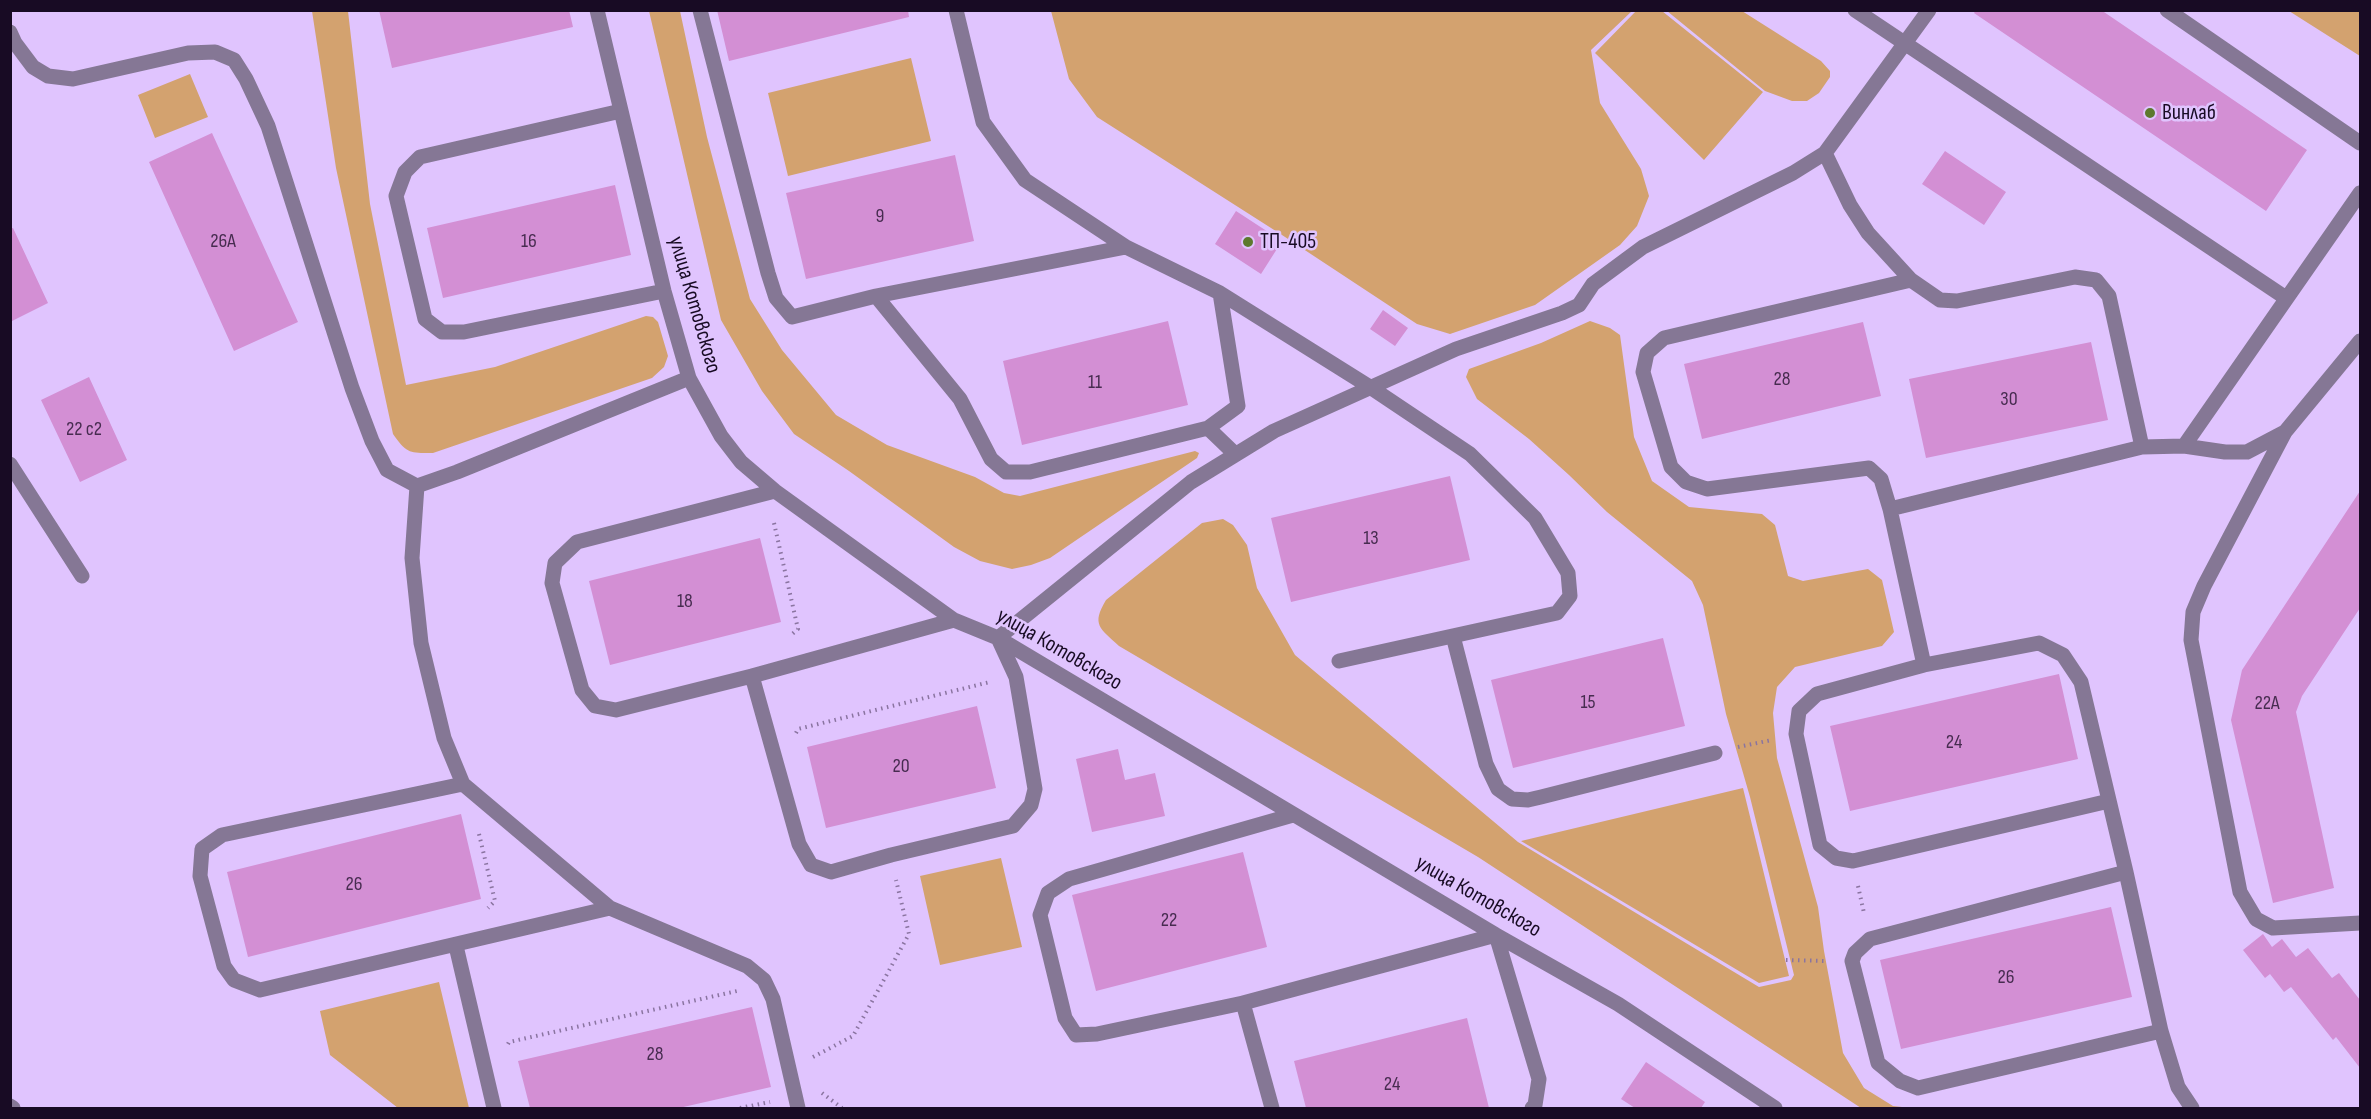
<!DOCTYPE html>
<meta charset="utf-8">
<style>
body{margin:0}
#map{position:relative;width:2371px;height:1119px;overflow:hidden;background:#e0c4fe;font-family:"Sofia Sans Condensed",sans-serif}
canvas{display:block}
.frame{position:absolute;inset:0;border:12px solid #180b24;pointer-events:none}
</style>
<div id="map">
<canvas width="2371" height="1119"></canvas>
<div class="frame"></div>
</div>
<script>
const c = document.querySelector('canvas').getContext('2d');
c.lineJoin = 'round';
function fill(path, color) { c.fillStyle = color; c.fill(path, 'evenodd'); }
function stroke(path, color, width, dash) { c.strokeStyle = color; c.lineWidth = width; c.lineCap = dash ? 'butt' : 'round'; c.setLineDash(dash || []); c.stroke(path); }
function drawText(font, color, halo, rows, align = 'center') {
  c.font = font + ' "Sofia Sans Condensed",sans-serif'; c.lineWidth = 5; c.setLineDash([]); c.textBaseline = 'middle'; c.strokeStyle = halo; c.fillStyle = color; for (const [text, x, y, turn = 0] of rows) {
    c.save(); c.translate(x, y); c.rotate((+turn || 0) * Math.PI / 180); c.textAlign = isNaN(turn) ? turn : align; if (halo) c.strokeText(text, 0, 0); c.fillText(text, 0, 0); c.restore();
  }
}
fill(new Path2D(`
 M1637,10L1662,11L1763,92L1704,160L1595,53Z
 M312,11H348L370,204L406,385L495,367L646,316L653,317L658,322L668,356L664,367L652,378L433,453C410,453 407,454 393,434L336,168Z
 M649,11H680L707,137L750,299L782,350L836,415L887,445L975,477L1004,493L1020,496L1195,451L1199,453L1197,458L1050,558L1031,565L1012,569L980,561L954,547L849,471L794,434L762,391L721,320Z
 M1051,11H1632L1591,50L1600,103L1641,169L1649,196L1637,226L1620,245L1535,305L1450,334L1417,324L1282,235L1097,117L1069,79Z
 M1667,11H1742L1821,61L1830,71V77L1819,93L1807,101H1792L1765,91Z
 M2289,11H2360V56Z
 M911,58L931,141L788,176L768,93Z
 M190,74L208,117L155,138L138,95Z
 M1590,321L1610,328L1620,335L1634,437L1652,481L1689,507L1762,514L1775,525L1788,576L1803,581L1868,569L1882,580L1894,632L1882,646L1795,667L1777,687L1773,713L1777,758L1818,907L1824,951L1843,1053L1864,1088L1893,1106L1911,1108H1861L1478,857L1119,646C1100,628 1091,625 1106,600L1202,523L1223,519L1233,525L1247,545L1257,588L1295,655L1518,842L1759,987L1791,980L1794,975L1750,797L1726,714L1703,605L1692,581L1607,512L1569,475L1529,439L1477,399L1466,377L1469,369L1541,343Z
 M1743,788L1789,976L1759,983L1521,841Z
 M1001,858L1022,947L940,965L920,876Z
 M439,982L469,1108H398L330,1055L320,1011Z`), '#d3a26f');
fill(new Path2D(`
 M379,10H569L573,27L392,68Z
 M717,10H908L909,17L729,61Z
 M1976,10H2101L2307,150L2266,211L1974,13Z
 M212,133L298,322L234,351L149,162Z
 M1945,151L2006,192L1984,225L1922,184Z
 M955,155L974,241L806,279L786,193Z
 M615,185L631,255L443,298L427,228Z
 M1236,211L1282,241L1261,274L1215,244Z
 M13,228L48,303L10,322V229Z
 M1383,310L1408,328L1395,346L1370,329Z
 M1168,321L1188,405L1022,445L1003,361Z
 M1863,322L1881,396L1702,439L1684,364Z
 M2091,342L2108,420L1926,458L1909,379Z
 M89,377L127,460L80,482L41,400Z
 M1450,476L1470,560L1291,602L1271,518Z
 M2360,491V608L2302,696L2296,712L2334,888L2273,903L2231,720L2242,670Z
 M760,538L781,622L610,665L589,581Z
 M1663,638L1685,726L1513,768L1491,680Z
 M2059,674L2078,759L1850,811L1830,726Z
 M977,706L996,788L826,828L807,747Z
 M1118,749L1125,780L1155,773L1165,816L1092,832L1076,759Z
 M461,814L481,899L248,957L227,872Z
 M1243,852L1267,947L1096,991L1072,895Z
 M2111,907L2132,997L1901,1049L1880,960Z
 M2263,934L2272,947L2282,939L2296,957L2308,948L2332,978L2339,973L2360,1000V1068L2336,1037L2333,1040L2291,987L2284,992L2270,974L2265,978L2243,950Z
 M752,1007L771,1087L679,1108H530L518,1061Z
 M1467,1018L1489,1108H1306L1294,1061Z
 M1646,1062L1705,1102L1701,1108H1635L1621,1099Z`), '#d38fd4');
stroke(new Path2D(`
 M774,523L798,629L791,635
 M796,733L798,729L990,682
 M1738,747L1772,740
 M479,834L495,901L488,908
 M1858,886L1864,913
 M1786,960L1827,961
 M508,1044L509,1042L737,991
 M813,1057L853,1036L909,934L896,880
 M822,1093L842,1108
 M740,1108L770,1102`), '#8a74a0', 4, [1.5, 4.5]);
stroke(new Path2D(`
 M597,10L664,291L689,378L721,436L741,462L775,491L954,620L998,638L1496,935L1618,1004L1775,1108
 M700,10L768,273L776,298L792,317L876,296L1126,247
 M956,10L983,122L1025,180L1126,247L1220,293L1370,387L1470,454L1535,518L1568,573L1570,596L1557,613L1339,661
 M1855,10L2286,298
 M2167,10L2360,143
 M10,32L15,43L33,67L48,76L73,79L188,53L215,52L234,60L246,79L268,126L352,388L372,441L387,470L417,486
 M621,111L420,157L405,172L396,196L425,319L442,332H464L664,291
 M1825,153L1929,10
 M876,296L960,399L991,459L1006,472H1030L1208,428L1238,406L1220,293
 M689,378L457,472L417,486L412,558L421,643L444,738L463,784L610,908L747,966L764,980L773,999L798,1108
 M1208,428L1235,454
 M2285,432L2204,586L2193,612L2191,640L2240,892L2256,919L2273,928L2360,923
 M2184,446L2360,193
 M10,464L82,576
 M775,491L577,542L555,563L552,583L582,690L595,706L616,710L752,676L954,620
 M1890,509L2142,447L2184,446L2225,452H2247L2285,432L2360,341
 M1453,636L1486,764L1498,789L1512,799L1528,800L1541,797L1715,753
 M1924,665L1890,509L1881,479L1869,468L1707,489L1686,482L1671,467L1643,372L1647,353L1664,338L1911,280L1940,300L1957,301L2075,277L2096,280L2109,296L2142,447
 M752,676L799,844L811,865L831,872L891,855L1013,826L1031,805L1035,789L1016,677L998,638L1191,482L1274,431L1456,349L1562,313L1579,305L1593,284L1643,247L1793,173L1825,153L1850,205L1868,233L1911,280
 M463,784L222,835L202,849L200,876L224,966L234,980L260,990L610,908
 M2109,801L1853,861L1836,858L1820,845L1796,734L1799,711L1817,694L1924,665L2039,643L2063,655L2081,682L2126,872L2161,1031L2178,1087L2192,1108
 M1293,815L1069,879L1048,893L1040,915L1065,1018L1076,1035L1097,1034L1243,1003L1496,935L1539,1079L1535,1105L1532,1108
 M2126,872L1870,939L1855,953L1852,961L1878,1063L1900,1081L1918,1088L2161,1031
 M456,946L494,1108
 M1243,1003L1272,1108
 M10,1106L13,1108`), '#857795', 15);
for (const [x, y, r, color] of [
 [2150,113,6,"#5d792d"],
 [1248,242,6,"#5d792d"]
]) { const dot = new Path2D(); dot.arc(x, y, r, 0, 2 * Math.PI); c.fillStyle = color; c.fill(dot); stroke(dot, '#e0c4fe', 2); }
drawText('20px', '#472c50', null, [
 ["9",880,217],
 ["26А",223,242],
 ["16",529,242],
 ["28",1782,380],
 ["11",1095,383],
 ["30",2009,400],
 ["22 с2",84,430],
 ["13",1371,539],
 ["18",685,602],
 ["15",1588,703],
 ["22А",2267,704],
 ["24",1954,743],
 ["20",901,767],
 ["26",354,885],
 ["22",1169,921],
 ["26",2006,978],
 ["28",655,1055],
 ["24",1392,1085]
]);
drawText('22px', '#180b24', '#e0c4fe', [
 ["Винлаб",2162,113],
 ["ТП-405",1260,242]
], 'left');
drawText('22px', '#180b24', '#e0c4fe', [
 ["улица Котовского",694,305,74],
 ["улица Котовского",1059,650,30],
 ["улица Котовского",1478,897,30]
]);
</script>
